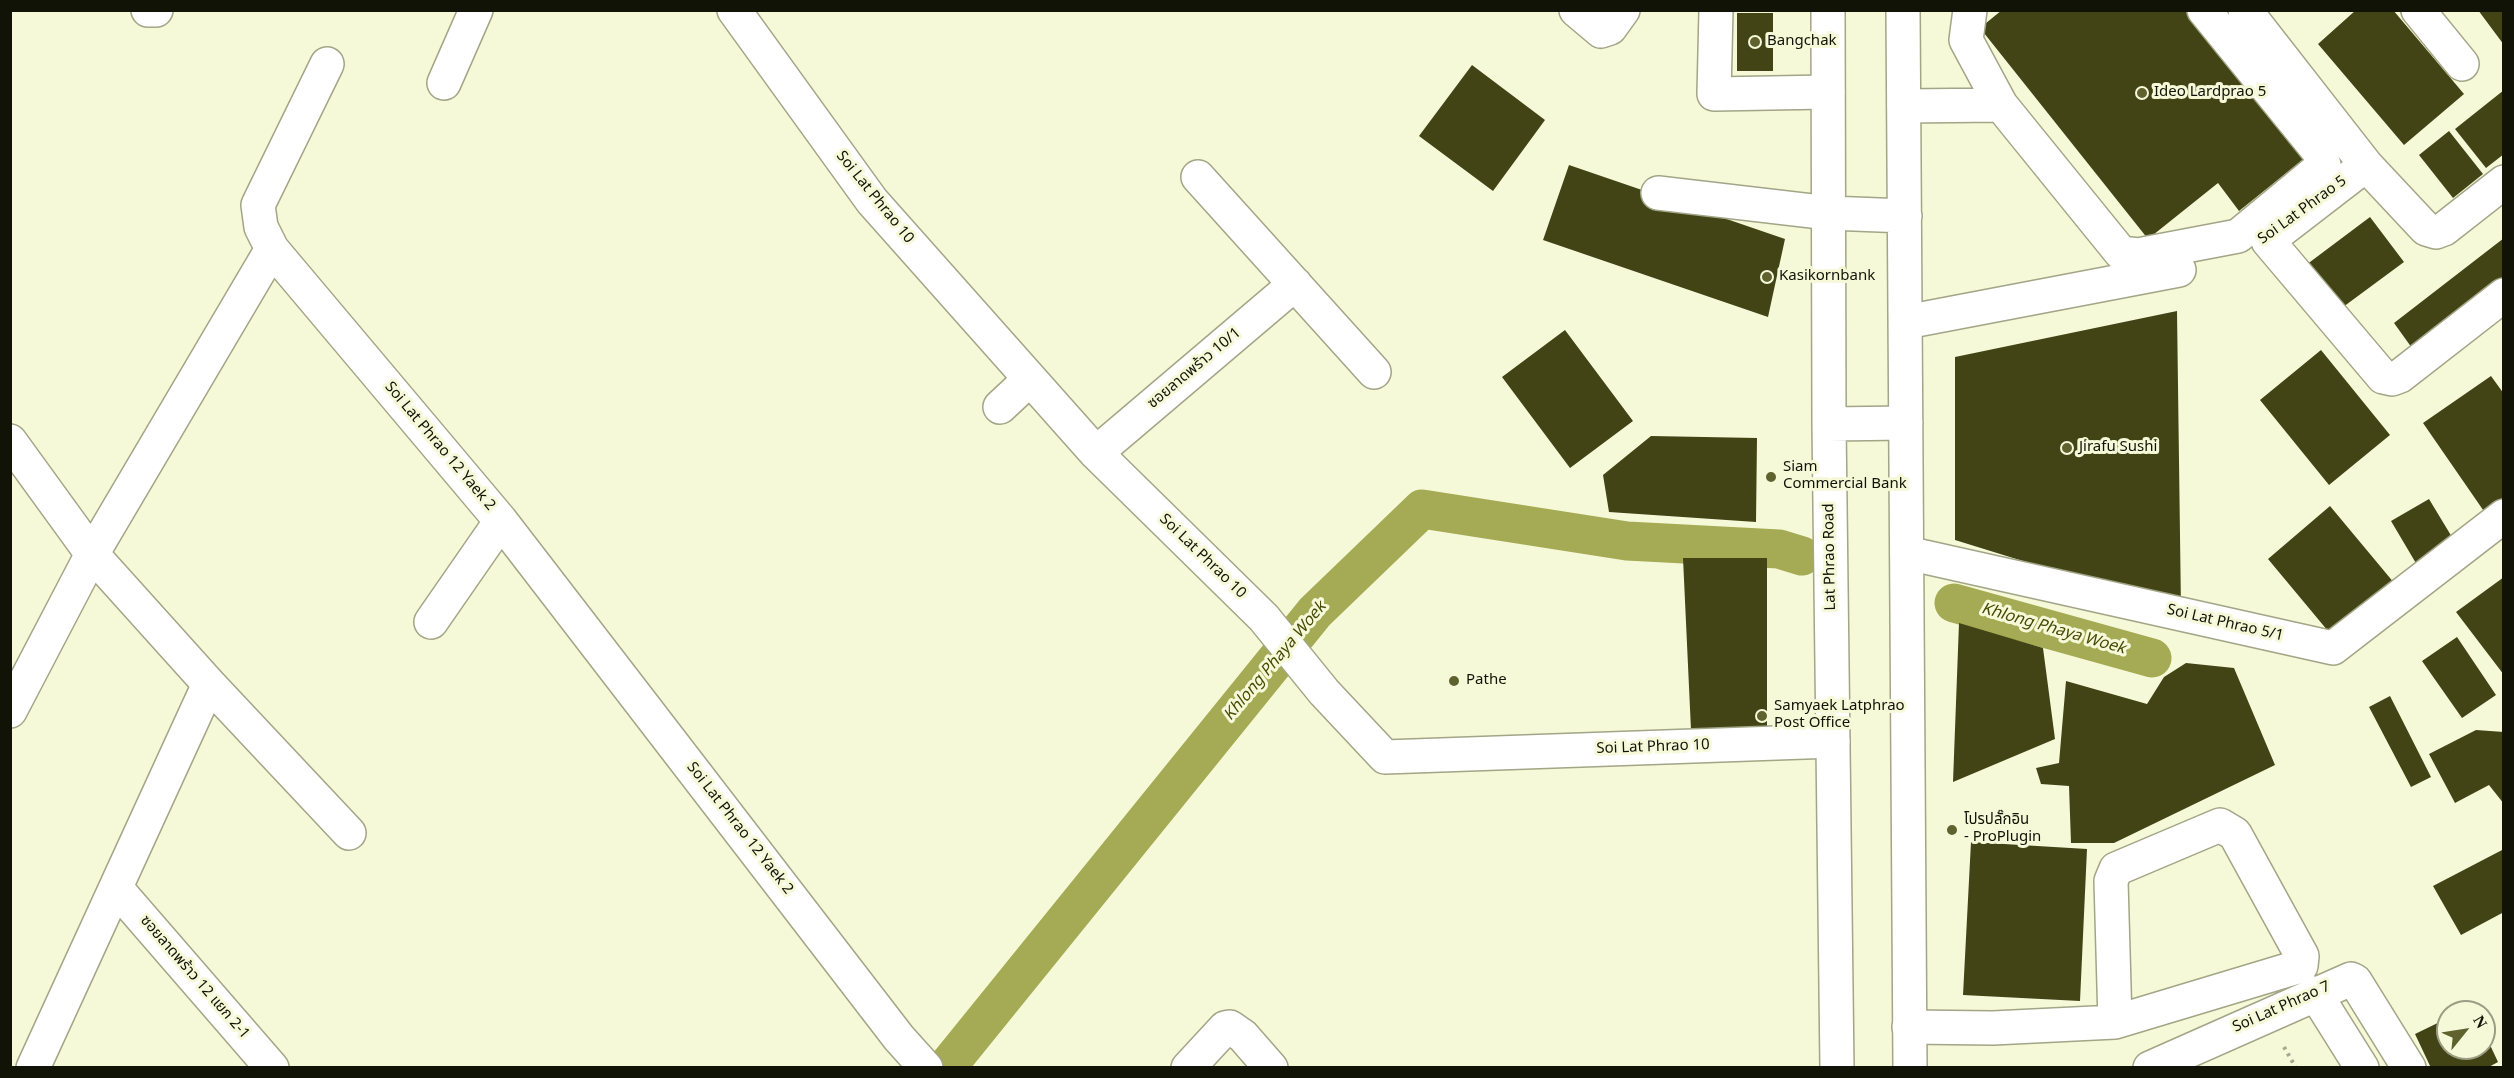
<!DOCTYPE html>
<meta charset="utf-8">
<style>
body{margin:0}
#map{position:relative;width:2514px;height:1078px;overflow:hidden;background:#f6f9d8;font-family:Georgia,serif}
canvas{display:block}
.frame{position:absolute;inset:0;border:12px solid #121307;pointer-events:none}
.north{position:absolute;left:2436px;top:1000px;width:60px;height:60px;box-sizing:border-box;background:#f6f9d8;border:2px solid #9b9d84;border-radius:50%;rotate:60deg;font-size:16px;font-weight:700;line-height:24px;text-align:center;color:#121307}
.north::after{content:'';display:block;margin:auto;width:21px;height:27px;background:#5f622f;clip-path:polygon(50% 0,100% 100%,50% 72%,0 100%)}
</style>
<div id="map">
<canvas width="2514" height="1078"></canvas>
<div class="frame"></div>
<div class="north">N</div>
</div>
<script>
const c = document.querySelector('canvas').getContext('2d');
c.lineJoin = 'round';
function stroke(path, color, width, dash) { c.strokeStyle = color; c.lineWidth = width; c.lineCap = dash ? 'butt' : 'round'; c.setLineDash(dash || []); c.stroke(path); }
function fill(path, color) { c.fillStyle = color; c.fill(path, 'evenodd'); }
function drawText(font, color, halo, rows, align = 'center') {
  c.font = font + ' Georgia,"Noto Sans Thai",serif'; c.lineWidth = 6; c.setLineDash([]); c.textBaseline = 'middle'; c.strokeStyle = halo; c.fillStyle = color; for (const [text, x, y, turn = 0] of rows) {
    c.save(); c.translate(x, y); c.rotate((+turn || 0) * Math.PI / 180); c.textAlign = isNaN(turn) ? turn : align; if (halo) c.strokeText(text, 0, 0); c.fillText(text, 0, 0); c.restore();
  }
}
stroke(new Path2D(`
 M1954,603L2152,658
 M946,1068L1315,612L1422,509L1627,541L1779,549L1802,556`), '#a5ab54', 39);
fill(new Path2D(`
 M2002,10H2187L2305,158L2239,211L2218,183L2148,239L1980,28Z
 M2356,10H2393L2464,94L2404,145L2318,44Z
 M2478,10H2504V45Z
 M1737,13H1773V71H1737Z
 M1472,65L1545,120L1493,191L1419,136Z
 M2504,90V154L2486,168L2455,129Z
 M2449,131L2483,174L2453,198L2419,155Z
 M1569,165L1785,239L1768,317L1543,240Z
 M2370,217L2404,262L2339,310L2306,265Z
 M2504,238V287L2417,355L2394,323Z
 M2177,311L2181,610L1955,540V357Z
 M1565,330L1633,421L1570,468L1502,377Z
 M2321,350L2390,435L2329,485L2260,400Z
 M2491,376L2504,394V511L2490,520L2423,423Z
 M1651,436L1757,438L1756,522L1609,512L1603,475Z
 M2429,499L2458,547L2420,570L2391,521Z
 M2330,506L2395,584L2333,637L2268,559Z
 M1683,558H1767V729L1691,730Z
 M2504,577V675L2456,612Z
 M1959,623L2043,648L2055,739L1953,782Z
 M2457,637L2496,695L2462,718L2422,661Z
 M2186,663L2234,668L2275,765L2114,843H2071L2069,786L2041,784L2036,768L2059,763L2066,681L2147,704L2164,677Z
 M2390,696L2431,777L2411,787L2369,707Z
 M2476,730L2504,732V804L2489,785L2455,803L2429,754Z
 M1971,842L2087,849L2080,1001L1963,995Z
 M2504,849V912L2461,935L2433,886Z
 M2448,1018V1048H2484V1032L2498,1062L2487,1068H2431L2415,1034Z`), '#424416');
const minor = new Path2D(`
 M148,10H156
 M734,10L872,201L1096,453L1264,618L1324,692L1385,757L1833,741
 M1576,10L1601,31L1610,28L1623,10
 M1716,10L1714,94L1828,92
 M1970,10L1966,40L2001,105L2121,253L2138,255L2238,236L2324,165L2320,153L2204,10
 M2245,10L2366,165L2426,229L2436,232L2444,229L2504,182
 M2418,10L2462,64
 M327,64L258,205L261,227L272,249L501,521L899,1038L926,1068
 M444,83L476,10
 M1904,106L2001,105
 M1198,177L1374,372
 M1658,193L1829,213
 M2270,239L2366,165
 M2268,241L2383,377L2392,379L2400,376L2504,295
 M1906,322L2179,270
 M1000,407L1030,379
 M10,441L92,554L209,684L349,833
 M1096,453L1295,284
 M1907,553L2333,648L2504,516
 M431,622L501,521
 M10,711L92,554L272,249
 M116,888L272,1068
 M2315,993L2362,1068
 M1909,1027L1993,1028L2115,1022L2301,966L2302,956L2235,834L2220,825L2116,869L2111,881L2115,1022
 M33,1068L209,684
 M1188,1068L1225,1028L1230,1027L1243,1036L1271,1068
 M2150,1068L2351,979L2355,981L2409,1068`);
const major = new Path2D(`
 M1828,10L1829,424L1837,1068
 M1903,10L1910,1068
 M1829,213L1905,216
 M1829,424L1906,423`);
stroke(minor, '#a2a586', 36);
stroke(major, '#a2a586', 36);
stroke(new Path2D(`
 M2284,1047L2296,1068`), '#a6a98f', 4, [3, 4.5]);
stroke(minor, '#fff', 33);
stroke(major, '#fff', 33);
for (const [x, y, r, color] of [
 [1755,42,6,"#5f622f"],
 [2142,93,6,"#5f622f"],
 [1767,277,6,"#5f622f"],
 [2067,448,6,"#5f622f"],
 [1771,477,6,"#5f622f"],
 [1454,681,6,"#5f622f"],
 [1762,716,6,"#5f622f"],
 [1952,830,6,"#5f622f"]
]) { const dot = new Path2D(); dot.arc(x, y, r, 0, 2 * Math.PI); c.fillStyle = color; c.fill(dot); stroke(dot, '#f6f9d8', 2); }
drawText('15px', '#121307', '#f6f9d8', [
 ["Bangchak",1767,42],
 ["Ideo Lardprao 5",2154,93],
 ["Kasikornbank",1779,277],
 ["Jirafu Sushi",2079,448],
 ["Siam",1783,468],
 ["Commercial Bank",1783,485],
 ["Pathe",1466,681],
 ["Samyaek Latphrao",1774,707],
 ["Post Office",1774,724],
 ["โปรปลั๊กอิน",1964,821],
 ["- ProPlugin",1964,838]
], 'left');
drawText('15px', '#121307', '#f6f9d8', [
 ["Soi Lat Phrao 10",874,198,51],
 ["Soi Lat Phrao 5",2303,211,-36],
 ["ซอยลาดพร้าว 10/1",1195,369,-40],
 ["Soi Lat Phrao 12 Yaek 2",439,447,50],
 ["Soi Lat Phrao 10",1202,557,44],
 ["Lat Phrao Road",1831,557,-91],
 ["Soi Lat Phrao 5/1",2225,624,13],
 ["Soi Lat Phrao 10",1653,748,-2],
 ["Soi Lat Phrao 12 Yaek 2",739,829,52],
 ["ซอยลาดพร้าว 12 แยก 2-1",194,978,49],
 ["Soi Lat Phrao 7",2282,1008,-24]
]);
drawText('italic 16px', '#464903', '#f6f9d8', [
 ["Khlong Phaya Woek",2053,630,16],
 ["Khlong Phaya Woek",1276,662,-50]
]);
</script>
